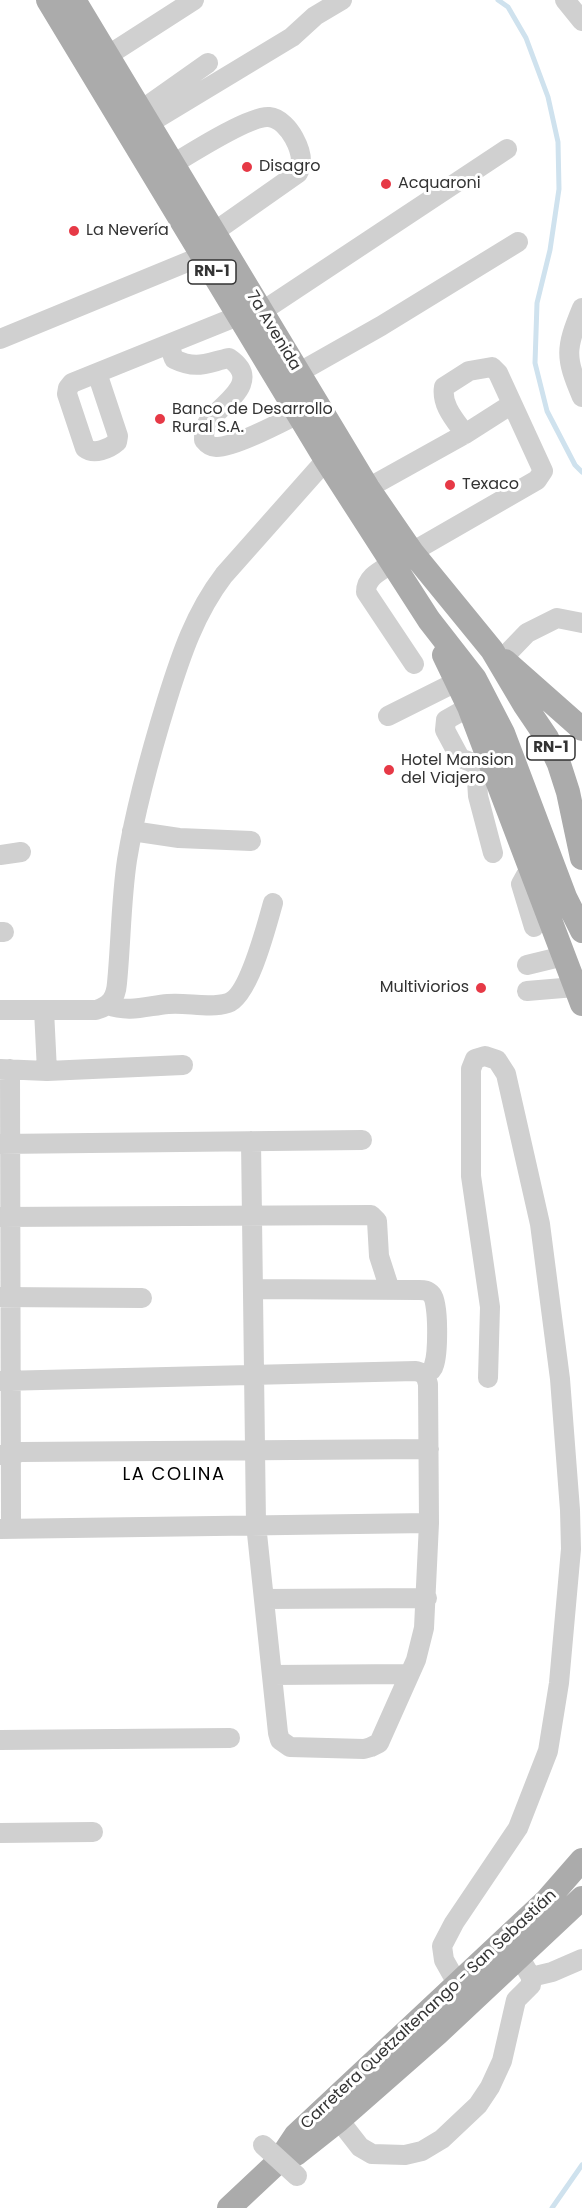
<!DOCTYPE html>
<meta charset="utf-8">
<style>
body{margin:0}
canvas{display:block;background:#fff}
</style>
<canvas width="582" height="2208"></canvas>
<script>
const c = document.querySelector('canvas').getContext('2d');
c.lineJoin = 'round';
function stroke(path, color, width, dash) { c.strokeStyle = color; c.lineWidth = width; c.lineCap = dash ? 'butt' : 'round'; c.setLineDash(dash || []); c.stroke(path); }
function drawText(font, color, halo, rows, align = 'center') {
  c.font = font + ' Poppins,sans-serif'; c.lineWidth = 6; c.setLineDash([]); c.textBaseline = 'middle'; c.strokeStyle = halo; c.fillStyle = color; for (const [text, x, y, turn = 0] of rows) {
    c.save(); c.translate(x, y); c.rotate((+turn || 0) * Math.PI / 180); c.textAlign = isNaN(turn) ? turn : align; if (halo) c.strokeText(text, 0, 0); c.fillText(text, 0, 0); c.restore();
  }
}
stroke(new Path2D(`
 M498,0L508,7L526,38L548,97L558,142L559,189L550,250L537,303L535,363L547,411L575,465L582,472
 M552,2208L582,2165`), '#cfe2ee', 5);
stroke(new Path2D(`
 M565,0L582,21
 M107,56L194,0
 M140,111L208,63
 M148,124L292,37L315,16L342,0
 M173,164C191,153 251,115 269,117C280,118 289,129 294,138C300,149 304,162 298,173L214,232
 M582,308C565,349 565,357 582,397
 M261,312L507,149
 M0,339L202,256
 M169,345L174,359C197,370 206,363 229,358C264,382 221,404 208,422C204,428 204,434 204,440C208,445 211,447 216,447C233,448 282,422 298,414
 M97,373L118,436L117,442C109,449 94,455 85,448L67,394L68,388L72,383L238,316
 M298,373L381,326L518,242
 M368,488L465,434L512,404
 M412,552L537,480L543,471L498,373L492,367L469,371L444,387C441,405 455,420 465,434
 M393,563C380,571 366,577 366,592L414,664
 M502,659L527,633L557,618L582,623
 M469,707L446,720L445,730L460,758L476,764L489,760
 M388,716L456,682
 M476,764L478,796L493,853
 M132,831L179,838L251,841
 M0,855L21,852
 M533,873L526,875L521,884L534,927
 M0,932H4
 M527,965L564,956
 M527,991L575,987
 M108,1005C129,1013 147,1006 168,1004C187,1002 209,1009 228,1003C249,996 267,924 273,903
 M0,1010H96C110,1006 116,998 117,983C121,942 121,900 127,860C136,805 151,752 167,700C181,655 195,613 224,575L326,460L337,453
 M44,1010L47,1071
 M0,1069L47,1071L183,1065
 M10,1069L11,1529
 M0,1144L362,1140
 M0,1217L371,1215L377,1221L379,1256L390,1290
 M253,1289L419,1290C424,1290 428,1290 432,1295C439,1304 438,1353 434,1365C433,1370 430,1372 425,1374
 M0,1297L142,1298
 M0,1381L416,1371L425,1374L428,1384L429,1523L424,1628L416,1660L379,1743L371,1747L364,1749L290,1747L280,1740L278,1733L256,1524L251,1141
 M0,1455H11L21,1452L429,1449
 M0,1529L429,1523
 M264,1599L427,1598
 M272,1675L409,1674
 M0,1740L230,1738
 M0,1833L93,1832
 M531,1977L552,1972L582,1959
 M458,1985L444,1960L442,1946L454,1923L518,1828L548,1751L559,1683L571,1549L570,1510L560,1379L540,1224L506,1074L497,1060L485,1056L475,1059L471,1069V1176L490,1307L488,1378
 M339,2120L360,2147L372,2154L405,2155L422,2151L442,2139L478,2105L490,2087L502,2061L516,2000L531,1985V1977L520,1958`), '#d0d0d0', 20);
stroke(new Path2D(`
 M48,0L326,460L429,620L475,679L503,733L565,897L582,931
 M74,0L368,488L412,552L492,650L524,704L547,738L559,764L568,792L582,858
 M444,655L469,707L582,1004
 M505,661L582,729
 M296,2154L339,2120L437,2034L582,1898
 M229,2208L278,2162L296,2135L547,1900L582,1860`), '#ababab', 24);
stroke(new Path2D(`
 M263,2145L297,2176`), '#d0d0d0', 20);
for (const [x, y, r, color] of [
 [247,167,6,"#e63946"],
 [386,184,6,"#e63946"],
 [74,231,6,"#e63946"],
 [160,419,6,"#e63946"],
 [450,485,6,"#e63946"],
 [389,770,6,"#e63946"],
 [481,988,6,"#e63946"]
]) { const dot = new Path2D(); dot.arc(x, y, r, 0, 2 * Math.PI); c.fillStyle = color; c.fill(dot); stroke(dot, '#fff', 2); }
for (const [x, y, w] of [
 [212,272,48],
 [551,748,48]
]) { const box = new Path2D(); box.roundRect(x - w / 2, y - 12, w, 24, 4.5); c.fillStyle = '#fff'; c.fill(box); stroke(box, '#333', 1.5); }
drawText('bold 15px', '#333', null, [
 ["RN-1",212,272],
 ["RN-1",551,748]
]);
drawText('16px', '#333', '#fff', [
 ["Disagro",259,167],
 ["Acquaroni",398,184],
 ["La Nevería",86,231],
 ["Banco de Desarrollo",172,410],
 ["Rural S.A.",172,428],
 ["Texaco",462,485],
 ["Hotel Mansion",401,761],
 ["del Viajero",401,779],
 ["Multiviorios",469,988,"right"]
], 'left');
drawText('16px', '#333', '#fff', [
 ["7a Avenida",273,331,59],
 ["Carretera Quetzaltenango - San Sebastián",429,2010,-43]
]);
c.letterSpacing = '1.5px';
drawText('18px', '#000', '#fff', [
 ["LA COLINA",174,1475]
]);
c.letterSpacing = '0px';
</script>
